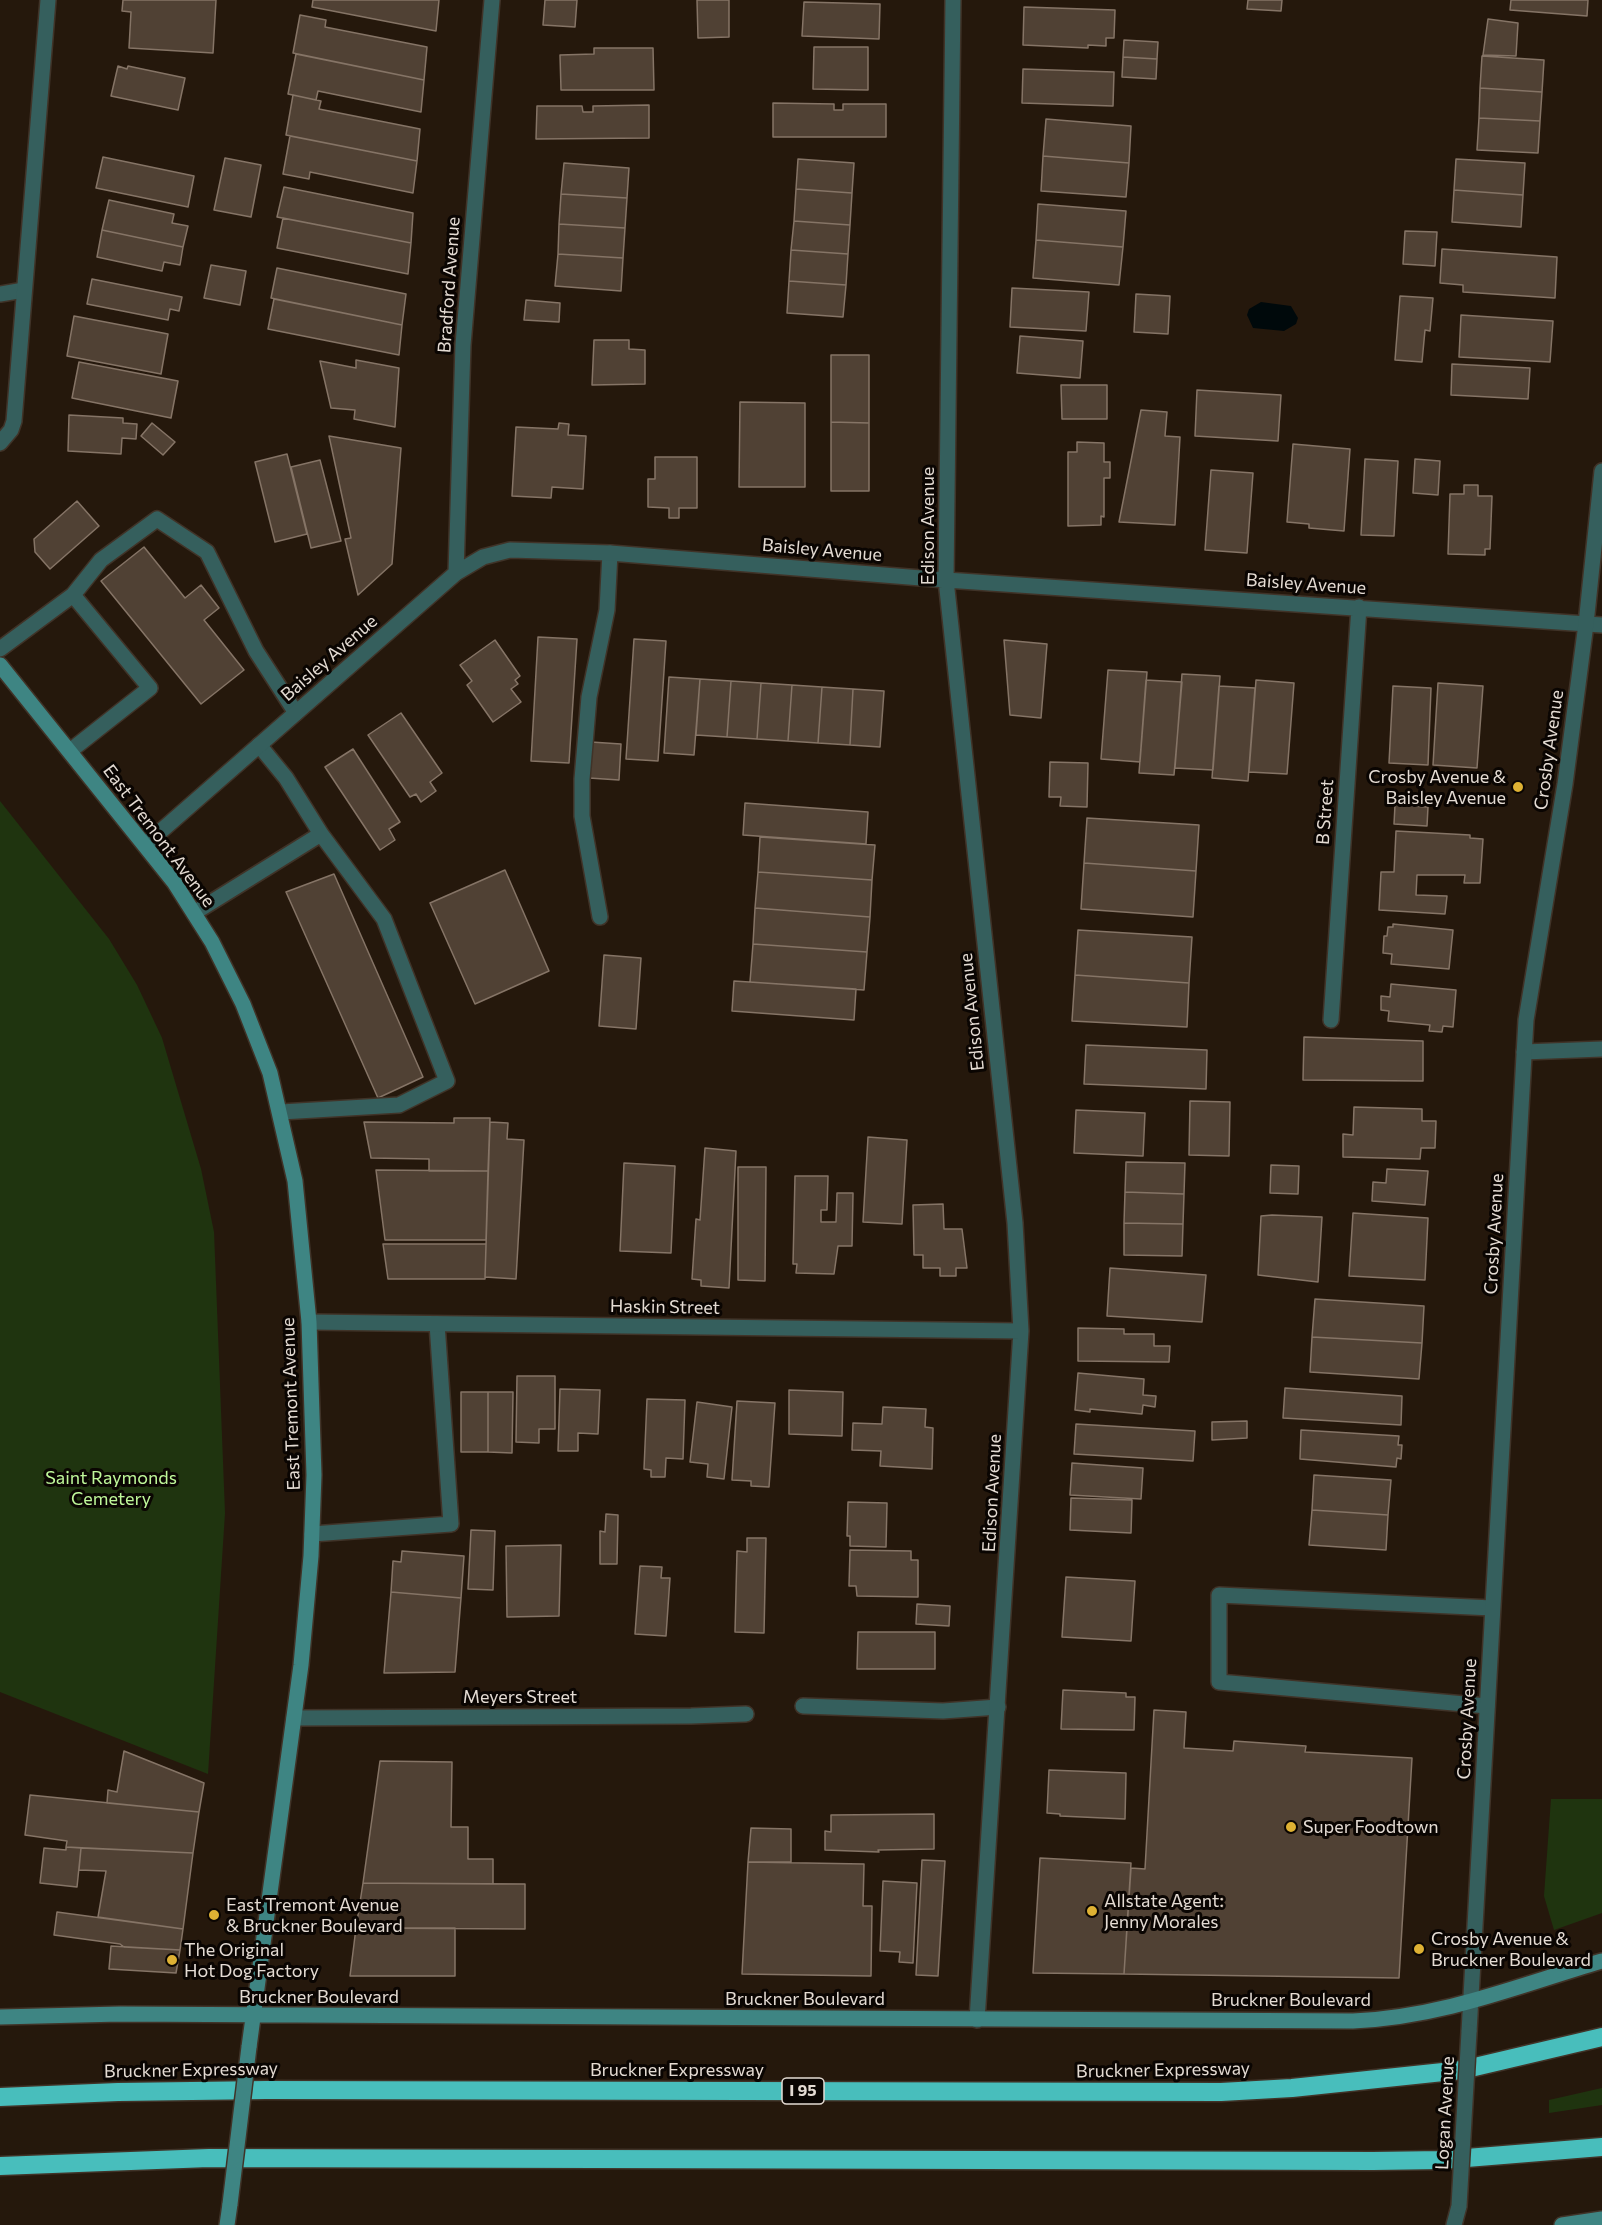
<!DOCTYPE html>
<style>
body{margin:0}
canvas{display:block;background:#25180c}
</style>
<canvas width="1602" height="2225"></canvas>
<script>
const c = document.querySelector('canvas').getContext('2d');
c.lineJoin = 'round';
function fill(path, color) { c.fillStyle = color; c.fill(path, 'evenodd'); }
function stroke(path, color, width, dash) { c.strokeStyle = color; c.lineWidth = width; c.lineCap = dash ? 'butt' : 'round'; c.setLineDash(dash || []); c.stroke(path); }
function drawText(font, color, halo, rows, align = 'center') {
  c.font = font + ' Commissioner,sans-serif'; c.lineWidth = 6; c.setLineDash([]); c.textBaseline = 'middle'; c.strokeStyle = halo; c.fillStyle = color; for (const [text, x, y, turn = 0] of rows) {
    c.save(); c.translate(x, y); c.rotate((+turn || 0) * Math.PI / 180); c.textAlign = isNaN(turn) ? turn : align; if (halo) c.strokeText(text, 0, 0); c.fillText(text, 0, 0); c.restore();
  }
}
fill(new Path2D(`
 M0,801L109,939L137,985L162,1038L201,1169L214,1232L225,1513L208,1774L0,1692Z
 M1551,1799H1602V1913L1554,1930L1544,1896Z
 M1602,2088V2105L1549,2113V2100Z`), '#1f340f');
fill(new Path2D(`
 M1261,302L1291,306L1298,318L1296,324L1284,331L1253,328L1247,315L1249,309Z`), '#00090b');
const building = new Path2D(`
 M123,0H216L213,53L129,48L131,12L122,11Z
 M313,0H439L436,31L312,7Z
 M545,0H577L575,27L543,25Z
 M697,0H729V37L698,38Z
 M1248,0H1282L1281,11L1247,9Z
 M1511,0H1588L1587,16L1510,10Z
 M804,2L880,4L879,39L802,36Z
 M1024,7L1115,10L1114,38H1106V46L1088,45V48L1023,45Z
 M300,15L326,20L325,27L427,47L424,80L293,53Z
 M1488,19L1518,23L1516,56L1483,55Z
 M1124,40L1158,42L1157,59L1123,57Z
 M814,47H868V90L813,89Z
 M594,48H653L654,90H561L560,55L594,54Z
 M296,54L424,80L421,112L318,91L316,100L288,94Z
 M1482,56L1544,60L1542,92L1480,88Z
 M1123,57L1157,59L1156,79L1122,77Z
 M118,66L127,69L128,66L185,78L178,110L111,96Z
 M1023,69L1114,72L1113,106L1022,103Z
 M1480,88L1542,92L1540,121L1479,118Z
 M293,95L321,101L319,109L420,129L417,161L286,135Z
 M773,103L834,104V110H843V104H886V137H773Z
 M649,105V138L536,139L537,106H582L583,112H593V106Z
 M1479,118L1540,121L1538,153L1477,150Z
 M1046,119L1131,126L1129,163L1043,156Z
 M290,136L417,161L413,193L310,172L309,179L283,174Z
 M1043,156L1129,163L1126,197L1041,191Z
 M103,157L194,176L188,207L96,188Z
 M225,158L261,165L251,217L214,210Z
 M798,159L854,163L852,193L796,189Z
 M1456,159L1525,163L1523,195L1454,190Z
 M564,163L629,168L627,198L561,194Z
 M284,187L413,213L411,243L277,217Z
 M796,189L852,193L850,225L794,221Z
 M1454,190L1523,195L1521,227L1452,222Z
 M561,194L627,198L625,228L559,224Z
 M109,200L174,214L172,223L188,226L183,247L102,230Z
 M1038,204L1126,211L1123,247L1036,240Z
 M283,218L411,243L408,274L277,248Z
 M794,221L850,225L848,254L791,250Z
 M559,224L625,228L623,258L558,254Z
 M102,230L183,247L180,265L164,262L162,271L97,257Z
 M1405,231L1437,232L1435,266L1403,264Z
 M1036,240L1123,247L1119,285L1033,278Z
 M1442,249L1557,257L1555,298L1463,292V285L1440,283Z
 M791,250L848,254L846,285L789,281Z
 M558,254L623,258L621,291L555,286Z
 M211,265L246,271L240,305L204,298Z
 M277,268L406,294L402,325L271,298Z
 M92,279L182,297L179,311L170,309L168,320L87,304Z
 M789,281L846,285L843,317L787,313Z
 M1012,288L1089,292L1086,331L1010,327Z
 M1136,294L1170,296L1168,334L1134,332Z
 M1400,296L1433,298L1430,331L1425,330L1422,362L1395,360Z
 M274,299L402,325L399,355L268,329Z
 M526,300L560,303L559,322L524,320Z
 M1461,315L1553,321L1550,362L1459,357Z
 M74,316L168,334L161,374L67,356Z
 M1020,336L1083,341L1080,378L1017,373Z
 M594,340H629V349L645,350V384L592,385Z
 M831,355H869V423L831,422Z
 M356,360L399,368L395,427L354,419L355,410L331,408L320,361L356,368Z
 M79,362L178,381L171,418L72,398Z
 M1452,364L1530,368L1528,399L1451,395Z
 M1061,385H1107V419H1062Z
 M1197,390L1281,395L1278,441L1195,436Z
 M740,402L805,403V487H739Z
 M1141,410L1167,412L1165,436L1180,437L1175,525L1119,522Z
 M69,415L123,418V423L137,424L136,439L122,438L121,454L68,451Z
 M831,422L869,423V491H831Z
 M152,423L175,442L163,455L141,436Z
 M559,423L569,424L568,435L586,436L583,489L552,487L551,498L512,496L516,427L558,429Z
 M329,436L401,448L392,564L358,595L345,539L351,538Z
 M1077,442L1104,443V462H1110V478H1104V517L1101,516V525L1068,526V452H1077Z
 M1293,444L1350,449L1344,531L1309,528V524L1287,522Z
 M287,454L307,534L275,542L255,462Z
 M655,457H697V508H679V518H669V508L648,507V479H655Z
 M1365,459L1398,461L1394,536L1361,535Z
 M1415,459L1440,461L1438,495L1413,493Z
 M320,460L341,541L311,548L291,467Z
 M1211,470L1253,473L1247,553L1205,550Z
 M1464,485H1478V496H1492L1490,549H1485V555L1448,554L1450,494H1464Z
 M77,501L99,526L50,569L35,552L34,539Z
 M144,547L185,598L201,585L219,608L204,620L244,670L201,704L101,581Z
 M538,637L577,639L569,763L531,761Z
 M634,639L666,641L658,761L626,759Z
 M495,640L520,676L515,680L518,684L511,689L521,702L493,722L467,685L472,681L460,665Z
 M1004,640L1047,644L1041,718L1010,715Z
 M1108,670L1147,672L1140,762L1101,759Z
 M1182,674L1220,676L1213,770L1175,768Z
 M669,677L700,679L694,755L664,753Z
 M700,679L731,681L727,737L696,735Z
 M1146,680L1182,682L1174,775L1139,773Z
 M1256,680L1294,683L1287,774L1249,772Z
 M731,681L761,683L757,739L727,737Z
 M761,683L792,685L788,741L757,739Z
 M1438,683L1483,686L1477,768L1433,765Z
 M792,685L822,687L818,743L788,741Z
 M1219,686L1255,688L1248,781L1212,778Z
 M1393,686L1431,688L1428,765L1389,763Z
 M822,687L853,689L850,745L818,743Z
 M853,689L884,691L880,747L850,745Z
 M401,713L442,773L430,782L436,791L421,802L416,794L410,797L368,735Z
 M591,742L621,744L619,780L589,778Z
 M353,749L400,822L389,829L395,840L380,850L325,767Z
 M1050,762L1088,763L1087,807L1060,806L1061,797H1049Z
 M745,803L868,812L866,844L743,835Z
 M1395,805L1428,807L1427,826L1394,824Z
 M1087,818L1199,825L1196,871L1084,863Z
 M1396,831L1470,835V838L1483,839L1480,883H1464L1465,875H1417L1416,895L1447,896L1445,914L1379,910L1381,872H1394Z
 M760,837L875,845L872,880L758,872Z
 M1084,863L1196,871L1193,917L1081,909Z
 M505,870L549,971L475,1004L430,903Z
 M758,872L872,880L870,917L755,908Z
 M334,874L423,1077L378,1098L286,892Z
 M755,908L870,917L867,952L753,944Z
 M1393,924L1453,930L1449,969L1391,964L1392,954L1383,953L1384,936H1387L1388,927H1393Z
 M1078,930L1192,937L1189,983L1075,975Z
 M753,944L867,952L864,990L750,982Z
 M604,955L641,958L636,1029L599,1026Z
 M1075,975L1189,983L1187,1027L1072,1021Z
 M734,981L856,989L854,1020L732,1011Z
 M1391,984L1456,990L1453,1027L1443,1026L1442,1032L1429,1031L1430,1025L1388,1021L1389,1011L1381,1010V996L1390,997Z
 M1304,1037L1423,1041V1081L1303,1080Z
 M1086,1045L1207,1050L1206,1089L1084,1084Z
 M1190,1101L1230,1102L1229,1156L1189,1155Z
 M1354,1107L1422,1109V1121H1436L1435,1148H1421L1420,1159L1343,1157V1134L1353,1135Z
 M1076,1110L1145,1113L1143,1156L1074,1153Z
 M454,1118H490L488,1171H429V1159L371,1158L364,1122L454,1123Z
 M490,1122L508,1123L507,1139L524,1140L516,1279L485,1277Z
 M868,1137L907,1140L902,1224L863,1222Z
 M705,1148L736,1151L729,1288L701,1286V1280L692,1279L696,1219L700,1220Z
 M1126,1162L1185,1163L1184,1194L1125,1192Z
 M624,1163L675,1166L671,1253L620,1251Z
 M1271,1165L1299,1166L1298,1194L1270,1193Z
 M738,1167H766L765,1281L738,1280Z
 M1387,1169L1428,1171L1425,1205L1372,1201L1373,1182L1386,1183Z
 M376,1170L488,1171L486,1240H385Z
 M795,1176H828L827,1210H821V1222H836L837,1193H853L852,1246H838L834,1274L796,1273L797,1264H793Z
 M1125,1192L1184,1194L1183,1224L1124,1223Z
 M943,1204L944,1229H962L967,1268H956V1276H940V1268H923V1255H914L913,1205Z
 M1353,1213L1428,1218L1425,1280L1349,1276Z
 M1272,1215L1322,1217L1318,1282L1258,1275L1261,1216Z
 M1124,1223L1183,1224L1182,1256L1124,1255Z
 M383,1244H486L485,1279H388Z
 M1110,1268L1206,1275L1202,1322L1107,1316Z
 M1315,1299L1424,1306L1422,1343L1312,1337Z
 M1078,1328L1124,1329V1334H1154V1346H1170L1169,1362L1078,1361Z
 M1312,1337L1422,1343L1419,1379L1310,1372Z
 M1078,1373L1144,1379L1143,1395L1156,1396L1155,1407L1143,1405L1142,1414L1090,1409V1412L1075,1410Z
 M517,1376H555V1429H539V1443L516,1442Z
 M1285,1388L1402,1396L1401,1425L1283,1418Z
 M560,1389L600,1390L598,1434L578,1433V1451H558Z
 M789,1390L843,1392L842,1436L789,1434Z
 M461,1392H488V1452H461Z
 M488,1392H513L512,1453L488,1452Z
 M647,1399L685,1400L683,1459L666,1458L665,1477H651V1470L644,1469Z
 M737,1401L775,1403L769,1487L751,1486V1481L732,1480Z
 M697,1402L732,1407L724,1479L707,1477L708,1464L690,1462Z
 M883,1407L926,1409L925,1427L933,1428L932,1469L880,1466L881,1451L852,1450L853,1423L882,1424Z
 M1247,1421V1438L1212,1440V1422Z
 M1076,1424L1195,1431L1193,1461L1074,1454Z
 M1301,1430L1399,1436L1398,1445H1402L1401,1459L1397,1458L1396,1467L1300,1459Z
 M1072,1463L1143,1468L1141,1499L1070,1495Z
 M1314,1475L1391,1480L1388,1515L1312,1510Z
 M1071,1498L1132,1500L1131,1533L1070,1530Z
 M848,1502L887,1503L886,1547L850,1546V1536H847Z
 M1312,1510L1388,1515L1386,1550L1309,1545Z
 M606,1514L618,1515L617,1564H600V1531L605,1532Z
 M471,1530L495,1531L493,1590L468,1589Z
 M747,1538H766L764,1633L735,1632L737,1551L747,1552Z
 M561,1545L559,1616L507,1617L506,1546Z
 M850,1550L911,1551V1560H918V1597L857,1596L856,1586H849Z
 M402,1551L464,1556L461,1598L391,1592L393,1561L401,1562Z
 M640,1566L662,1567L661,1578H670L666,1636L635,1634Z
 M1066,1577L1135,1581L1131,1641L1062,1637Z
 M391,1592L461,1598L455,1672L384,1673Z
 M917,1604L950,1606L949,1626L916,1624Z
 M858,1632H935V1669H857Z
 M1063,1690L1126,1693V1697H1135L1134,1730L1061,1729Z
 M1154,1710L1186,1712L1184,1748L1233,1751L1234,1741L1306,1746L1305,1752L1412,1758L1399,1978L1124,1974L1131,1868L1145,1869Z
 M124,1751L204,1783L199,1812L107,1803L108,1790L117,1792Z
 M380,1761L452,1762L451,1827H468V1859H493V1884L363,1883Z
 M1049,1770L1126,1773L1125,1819L1060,1816V1814L1047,1813Z
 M30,1795L199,1812L193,1853L66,1847L67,1841L25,1835Z
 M934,1814V1849L878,1850L879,1852L825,1850V1831L831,1832V1815Z
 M751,1828L791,1829V1862H748Z
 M66,1847L81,1848L77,1887L40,1883L44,1848L66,1850Z
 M81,1848L193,1853L183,1929L98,1917L106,1871L79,1870Z
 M1040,1858L1131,1863L1124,1974L1033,1973Z
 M922,1860L945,1861L938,1976L916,1975Z
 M748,1862L864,1864L863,1906H872L871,1976L742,1974Z
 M883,1881L917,1883L913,1963L899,1962L900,1952L880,1951Z
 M363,1883L525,1884V1929L356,1928Z
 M57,1912L183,1929L180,1950L124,1947L120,1944L54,1935Z
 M356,1928H455V1976H350Z
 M111,1946L180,1950L176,1973L109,1969Z`);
fill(building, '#504134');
stroke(building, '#857466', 1.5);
const service = new Path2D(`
 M0,294L24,290
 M0,649L73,595L101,560L157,519L207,552L256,651L296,713
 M259,745L286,778L321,834
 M70,751L150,688L73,595
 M194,913L321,834L384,919L447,1081L399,1105L281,1112
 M600,917L582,816V779L589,697L607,610L610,553
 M1524,1052L1602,1049
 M312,1534L451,1524L437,1324
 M803,1706L943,1711L998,1707
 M1487,1706L1219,1682V1595L1492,1608`);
const minor = new Path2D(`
 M953,0L946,580L1015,1223L1021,1331L977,2020
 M0,443L11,430L14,421L48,0
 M456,573L463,345L492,0
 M145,845L456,573L483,557L510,550L610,553L946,580L1602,625
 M1331,1020L1359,607
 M309,1322L1021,1331
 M294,1718L691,1716L746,1714`);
const tertiary = new Path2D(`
 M1469,2032L1526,1020L1565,784L1586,624L1602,471
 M1454,2225L1459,2206`);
const secondary = new Path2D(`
 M0,665L174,882L212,942L243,1004L270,1073L295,1181L309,1322L314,1475L311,1556L301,1665L249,2047
 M0,2017L120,2014L1353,2021C1443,2017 1517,1986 1602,1961
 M227,2225L230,2204
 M1562,2225L1602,2219`);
const motorway = new Path2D(`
 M0,2097L118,2092L266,2090L1221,2092L1292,2088L1462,2070L1602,2037
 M0,2166L209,2158L1373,2161L1442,2160L1602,2147`);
stroke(service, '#403328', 18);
stroke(minor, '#403328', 18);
stroke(tertiary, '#403328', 18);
stroke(secondary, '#403328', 18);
stroke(motorway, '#403328', 21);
stroke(service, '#355f5d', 15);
stroke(minor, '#355f5d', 15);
stroke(tertiary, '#355f5d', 15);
stroke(secondary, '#3e8583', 15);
stroke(motorway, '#48bebc', 18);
const tertiaryBridge = new Path2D(`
 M1459,2206L1469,2032`);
const secondaryBridge = new Path2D(`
 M230,2204L249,2047`);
stroke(tertiaryBridge, '#403328', 18, []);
stroke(secondaryBridge, '#403328', 18, []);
stroke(tertiaryBridge, '#355f5d', 15);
stroke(secondaryBridge, '#3e8583', 15);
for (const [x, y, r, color] of [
 [1518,787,6,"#deb133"],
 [1291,1827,6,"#deb133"],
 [1092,1911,6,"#deb133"],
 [214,1915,6,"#deb133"],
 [1419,1949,6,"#deb133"],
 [172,1960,6,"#deb133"]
]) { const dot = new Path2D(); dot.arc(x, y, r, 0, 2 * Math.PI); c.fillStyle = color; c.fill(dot); stroke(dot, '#0a0502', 2); }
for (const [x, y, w] of [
 [803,2091,42]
]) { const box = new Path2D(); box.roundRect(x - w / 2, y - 13, w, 26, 4.5); c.fillStyle = '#0a0502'; c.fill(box); stroke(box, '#e4dbd3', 1.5); }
drawText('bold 16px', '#e4dbd3', null, [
 ["I 95",803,2091]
]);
drawText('18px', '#e4dbd3', '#0a0502', [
 ["Bradford Avenue",449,285,-86],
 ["Edison Avenue",928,526,-90],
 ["Baisley Avenue",822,550,5],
 ["Baisley Avenue",1306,584,4],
 ["Baisley Avenue",329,658,-41],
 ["Crosby Avenue",1549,750,-82],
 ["B Street",1325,812,-86],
 ["East Tremont Avenue",159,836,53],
 ["Edison Avenue",972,1012,-96],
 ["Crosby Avenue",1494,1234,-87],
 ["Haskin Street",665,1307,1],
 ["East Tremont Avenue",291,1404,-92],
 ["Edison Avenue",992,1493,-87],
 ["Meyers Street",520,1697],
 ["Crosby Avenue",1467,1719,-87],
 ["Bruckner Boulevard",319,1997],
 ["Bruckner Boulevard",805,1999],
 ["Bruckner Boulevard",1291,2000],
 ["Bruckner Expressway",191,2070,-1],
 ["Bruckner Expressway",677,2070],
 ["Bruckner Expressway",1163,2070,-1],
 ["Logan Avenue",1445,2113,-87]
]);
drawText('18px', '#e4dbd3', '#0a0502', [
 ["Crosby Avenue &",1506,777,"right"],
 ["Baisley Avenue",1506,798,"right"],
 ["Super Foodtown",1303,1827],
 ["Allstate Agent:",1104,1901],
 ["Jenny Morales",1104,1922],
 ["East Tremont Avenue",226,1905],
 ["& Bruckner Boulevard",226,1926],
 ["Crosby Avenue &",1431,1939],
 ["Bruckner Boulevard",1431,1960],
 ["The Original",184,1950],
 ["Hot Dog Factory",184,1971]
], 'left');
drawText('18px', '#bff89a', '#0a0502', [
 ["Saint Raymonds",111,1478],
 ["Cemetery",111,1499]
]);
</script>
